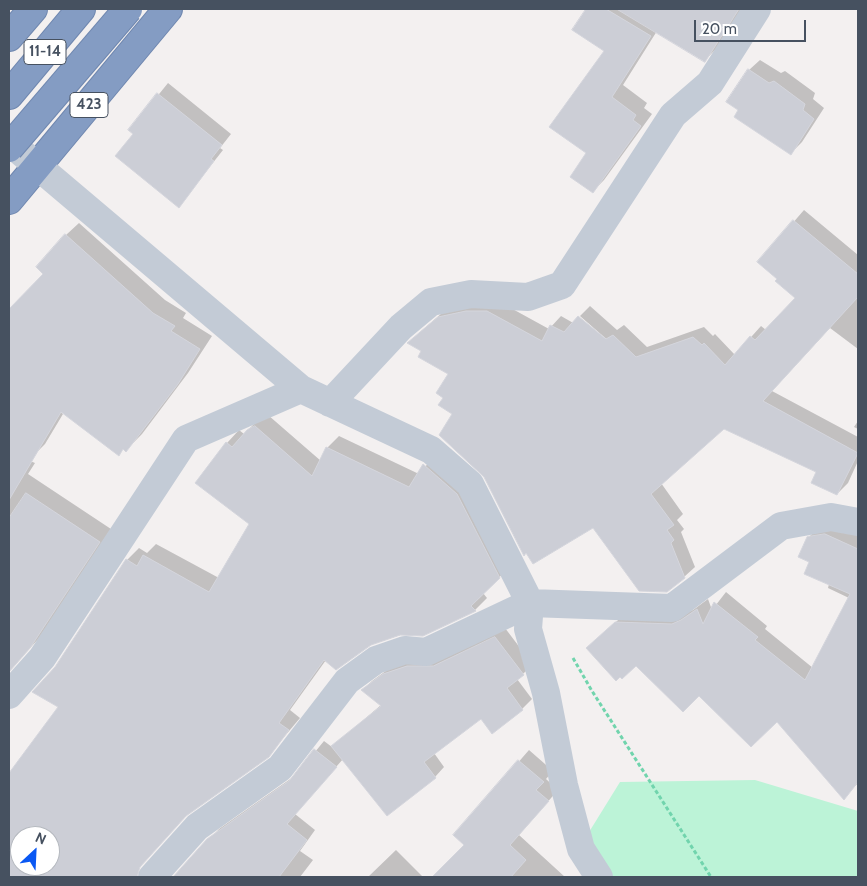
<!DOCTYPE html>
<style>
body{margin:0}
#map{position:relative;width:867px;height:886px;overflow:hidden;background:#f3f0f0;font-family:Cabin,sans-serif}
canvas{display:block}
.frame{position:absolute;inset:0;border:10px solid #465160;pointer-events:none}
.north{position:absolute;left:10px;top:826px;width:50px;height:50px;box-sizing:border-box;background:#fff;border:1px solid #b5b9bf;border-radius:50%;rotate:25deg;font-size:14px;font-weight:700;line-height:20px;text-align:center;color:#465160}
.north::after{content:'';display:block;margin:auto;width:18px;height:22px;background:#0a58f3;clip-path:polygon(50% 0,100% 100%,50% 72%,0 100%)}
.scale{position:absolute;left:694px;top:20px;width:112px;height:22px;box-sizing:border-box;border:2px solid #465160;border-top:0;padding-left:6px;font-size:15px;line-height:18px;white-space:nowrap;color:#465160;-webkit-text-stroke:4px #fff;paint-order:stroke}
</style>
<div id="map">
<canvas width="867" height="886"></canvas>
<div class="frame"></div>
<div class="north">N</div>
<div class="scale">20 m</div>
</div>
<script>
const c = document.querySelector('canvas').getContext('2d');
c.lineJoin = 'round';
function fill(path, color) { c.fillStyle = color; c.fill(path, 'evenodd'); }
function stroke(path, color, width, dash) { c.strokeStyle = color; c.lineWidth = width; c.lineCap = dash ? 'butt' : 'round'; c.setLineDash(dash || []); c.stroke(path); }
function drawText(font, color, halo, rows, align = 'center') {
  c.font = font + ' Cabin,sans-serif'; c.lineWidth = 5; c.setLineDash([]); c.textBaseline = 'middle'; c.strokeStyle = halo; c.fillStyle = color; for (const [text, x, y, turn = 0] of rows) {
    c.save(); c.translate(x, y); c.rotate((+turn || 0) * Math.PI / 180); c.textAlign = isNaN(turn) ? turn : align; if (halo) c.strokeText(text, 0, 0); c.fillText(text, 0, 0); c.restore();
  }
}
fill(new Path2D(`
 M755,780L858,811V877H593L581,845L620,782Z`), '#bcf3d7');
fill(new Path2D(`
 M587,9H742L716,49L705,60L657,31L623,85L647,103L644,108L652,114L604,180L592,192L588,153L605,51L574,30Z
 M760,60L781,73L785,71L815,93L813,99L824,108L802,142L791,153L740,109L749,70Z
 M168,83L231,134L220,148L223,150L179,206L135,134L130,130Z
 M804,210L858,255V349L830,328L772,391L858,437V461L848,483L837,494L818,471L724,427L661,483L683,514L677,520L684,529L681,532L695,567L684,577L593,527L454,414L445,398L450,373L423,351L419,333L450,306L498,301L549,329L561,316L610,344L611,343L580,316L590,306L617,330L624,325L647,347L704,327L713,336L715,334L735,355L761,326L766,330L797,298L779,279L759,262Z
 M79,223L165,300L186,313L183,318L212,336L188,373L142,434L130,446L9,320V311L45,274L66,235Z
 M9,369L63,414L45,444L34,455L9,434Z
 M268,415L321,461L327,448L339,436L419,474L437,453L512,565L483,593L487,598L475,610L326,660L290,710L300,718L268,756L98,817L135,877H12L9,874V776L60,707L56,667L127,560L139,548L147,553L156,544L219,578L251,523L227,443L239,430L244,434L260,418ZM20,836H50V866H20Z
 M858,421V429L854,427Z
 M9,452L35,463L28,474L111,529L42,635L9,671Z
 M819,527L858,534V783L844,798L777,720L699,694L637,664L587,648L627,612L684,614L693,610L708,599L712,610L726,592L767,626L765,629L813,668L849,598L828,588L829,584L811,561L808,538Z
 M505,628L533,665L517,679L532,699L522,709L481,717L434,753L444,767L435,777L343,759L295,814L315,830L300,851L313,860L300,877H179L176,875L219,829L296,775L324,741L332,747L381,705L363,690L372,681L394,665Z
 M529,750L553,771L546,779L558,790L519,835L565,877H434L466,845L455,835Z
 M396,850L423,877H368Z`), '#0003');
const building = new Path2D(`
 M586,9H606L651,36L612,97L636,115L633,120L641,126L593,193L570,177L586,153L549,127L604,51L572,30Z
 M617,9H739L705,62Z
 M748,69L769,83L774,81L805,104L803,110L814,119L791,155L734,117L738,110L726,102Z
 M157,93L222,145L211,159L214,161L179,208L115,156L133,134L128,130Z
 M793,220L858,274V297L763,401L858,453L837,495L811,483L816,472L724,429L651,494L674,525L667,530L674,540L671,543L685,578L667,592L639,591L593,528L533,564L526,553L524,556L484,477L439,435L452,414L438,405L443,398L436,393L448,374L418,357L421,351L407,343L438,317L466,311H487L542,341L550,325L564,332L578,316L606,339L613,335L636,357L693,337L702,345L704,343L725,365L750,336L755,340L795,298L775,281L777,279L757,262Z
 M65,234L153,313L175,326L171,331L200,349L178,384L126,452L123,449L119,456L61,412L9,500V309L43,274L36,267Z
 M255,426L312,476L326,447L409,487L423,464L457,494L500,578L471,606L476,611L423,636L400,635L371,645L336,670L324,660L279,723L289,730L269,757L186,816L140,867L137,877H9V773L58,707L32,692L55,667L126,559L137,566L143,555L209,592L249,524L195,483L226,442L232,447L247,430ZM20,836H50V866H20Z
 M26,493L100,542L30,648L9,672V518Z
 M825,534L858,549V782L844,800L777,722L751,747L699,696L683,712L636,666L622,679L620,677L616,681L586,648L615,622L672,624L681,620L697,609L703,624L714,602L758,637L755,640L805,680L850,594L804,574L809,562L798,557L807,537Z
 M495,637L524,675L507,688L523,710L492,734L481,719L424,762L436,778L387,816L331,746L381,706L361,690L383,674L407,666H433Z
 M314,749L337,767L287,824L307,840L279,877H173L207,839L289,781Z
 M518,760L544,782L536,790L549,801L510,845L526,860L511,877H432L464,845L453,835Z`);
fill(building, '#ccced6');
stroke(building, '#d4d5dc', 1);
const highway = new Path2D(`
 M9,37L33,9
 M9,95L81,9
 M9,200L168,9`);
stroke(highway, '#6f87af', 30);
stroke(new Path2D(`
 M573,658L592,691L711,877`), '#71d4ad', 3, [4, 2.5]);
stroke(new Path2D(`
 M9,142L301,389L431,450L470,484L530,603L672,608L781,526L831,517L858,522
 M330,403L401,327L431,302L471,294L528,297L562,285L673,115L710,83L757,9
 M530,603L528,629L546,693L564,785L581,849L599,877
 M9,695L42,658L186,439L301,389
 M152,877L197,827L280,768L347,681L376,660L405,650L426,652L530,603`), '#c3cbd6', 28);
stroke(highway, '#849cc3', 28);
const highwayBridge = new Path2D(`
 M9,148L128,9`);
stroke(highwayBridge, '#6f87af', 30, []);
stroke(highwayBridge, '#849cc3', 28);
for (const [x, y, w] of [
 [45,52,42],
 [89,105,38]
]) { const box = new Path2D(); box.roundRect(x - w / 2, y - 12.5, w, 25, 4); c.fillStyle = '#fff'; c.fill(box); stroke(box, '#465160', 1); }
drawText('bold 15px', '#465160', null, [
 ["11-14",45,52],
 ["423",89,105]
]);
</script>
